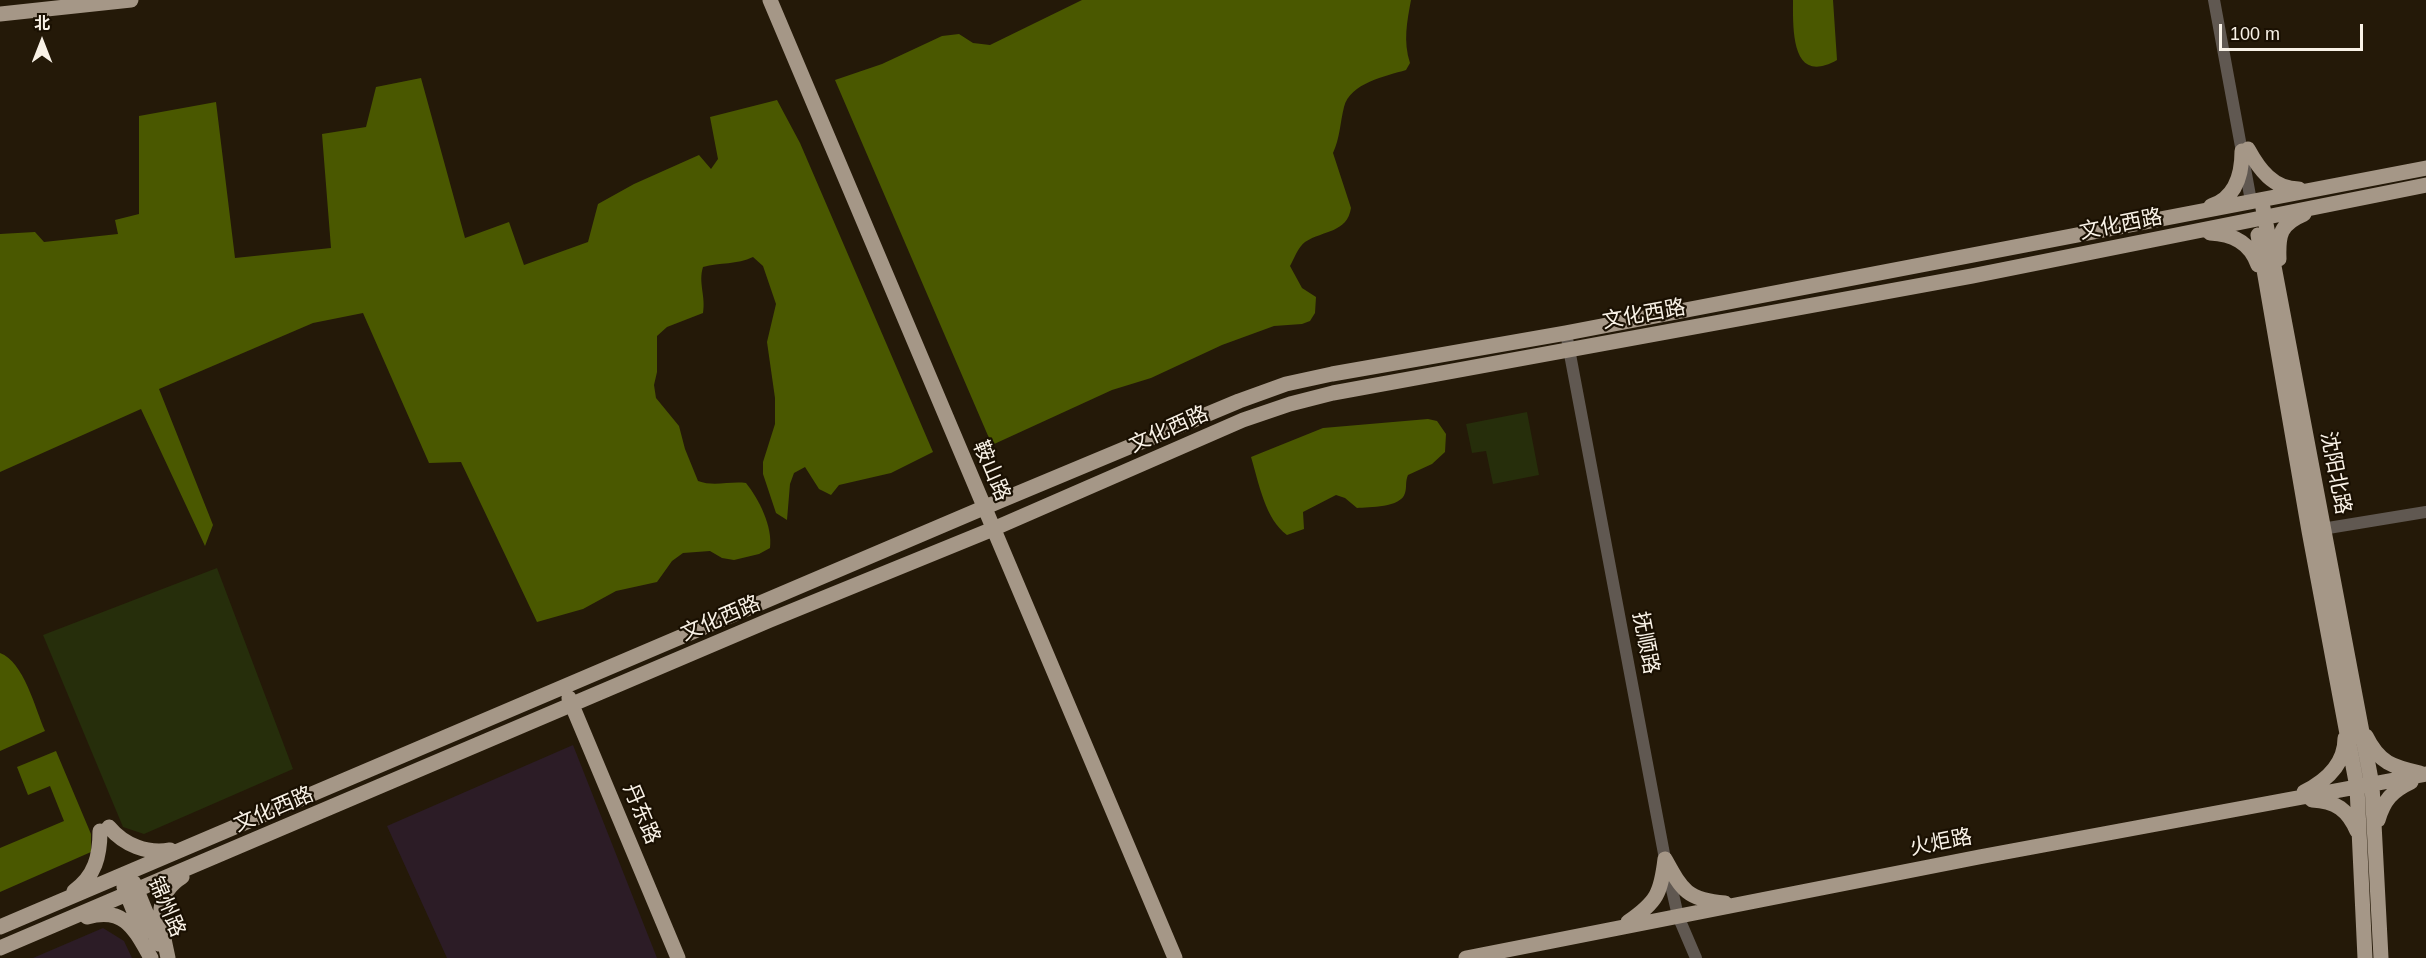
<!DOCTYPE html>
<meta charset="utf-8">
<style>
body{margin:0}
#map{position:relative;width:2426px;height:958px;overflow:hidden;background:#241908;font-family:Arial,"Noto Sans SC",sans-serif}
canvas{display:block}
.north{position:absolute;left:12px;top:12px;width:60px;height:60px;-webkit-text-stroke:4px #1a1002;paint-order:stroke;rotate:0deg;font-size:16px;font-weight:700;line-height:24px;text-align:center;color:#f9f2e7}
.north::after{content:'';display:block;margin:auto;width:21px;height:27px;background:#f9f2e7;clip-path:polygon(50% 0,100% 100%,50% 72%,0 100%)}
.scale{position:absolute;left:2219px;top:24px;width:144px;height:27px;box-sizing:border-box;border:3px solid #f9f2e7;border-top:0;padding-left:8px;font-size:18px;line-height:21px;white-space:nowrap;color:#f9f2e7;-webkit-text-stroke:4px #1a1002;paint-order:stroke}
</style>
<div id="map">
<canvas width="2426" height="958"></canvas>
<div class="north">北</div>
<div class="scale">100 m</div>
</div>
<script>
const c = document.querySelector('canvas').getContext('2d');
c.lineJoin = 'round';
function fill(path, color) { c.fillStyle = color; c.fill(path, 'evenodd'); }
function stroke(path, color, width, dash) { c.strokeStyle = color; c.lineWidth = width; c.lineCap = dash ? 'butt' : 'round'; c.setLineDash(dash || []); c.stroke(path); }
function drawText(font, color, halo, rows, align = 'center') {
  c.font = font + ' Arial,"Noto Sans SC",sans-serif'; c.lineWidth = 4.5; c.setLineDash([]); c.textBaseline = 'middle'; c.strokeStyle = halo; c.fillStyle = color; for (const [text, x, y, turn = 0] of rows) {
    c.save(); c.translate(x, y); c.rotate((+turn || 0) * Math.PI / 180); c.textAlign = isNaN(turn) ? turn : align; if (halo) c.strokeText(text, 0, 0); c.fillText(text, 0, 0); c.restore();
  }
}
fill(new Path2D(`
 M573,745L657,958H447L387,826Z
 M103,928L124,941L132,958H33Z`), '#2c1c26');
fill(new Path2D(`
 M1527,412L1539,475L1493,484L1486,451L1472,453L1466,424Z
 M217,568L293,769L144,834L123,827L43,635Z`), '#262e0b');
fill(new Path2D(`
 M1082,0H1411C1407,22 1403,41 1410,63L1406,70C1386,76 1350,83 1344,107C1340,123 1340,138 1333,153L1351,208C1347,233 1324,230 1305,242C1298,247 1294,259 1290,266L1302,288L1316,297L1315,313L1310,321L1302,324L1274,326L1222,345L1151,378L1112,390L992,445L835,80L882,64L942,36L959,34L973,43L990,45Z
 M1793,0H1833L1837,60C1791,86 1793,30 1793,0Z
 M421,78L465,238L509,222L524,265L588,242L598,204L634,184L699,155L711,169L718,159L710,117L777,100L800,143L933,452L891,473L839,485L831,495L819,489L805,467L794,473L790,484L787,520L776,513L763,474V462L775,424V398L767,342L776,304L763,266L753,257C737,265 720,262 703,267C698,283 706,296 703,313L667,327L657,336V372L654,385L656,398L679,426L685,449L698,481C714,487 729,481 746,483C759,499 773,527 770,548L759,554L734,560L722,558L710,551L683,553L672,561L657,582L616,591L583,609L537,622L461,462L429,463L363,313L313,323L159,389L213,525L205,546L141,409L0,472V234L35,232L44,242L118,234L115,220L139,214V116L216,102L235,258L331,248L322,134L366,127L376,87Z
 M1428,419L1437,421L1446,434L1445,452L1432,464L1408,475C1405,482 1407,487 1405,493C1401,508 1369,507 1357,508L1345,498L1336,495L1303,512L1304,529L1287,535C1265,519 1259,483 1251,457L1323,428Z
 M0,653C24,662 35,708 45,731L0,751Z
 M56,751L91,834V852L0,892V848L64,821L50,786L28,795L17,767Z`), '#4a5800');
stroke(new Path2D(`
 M2214,0L2251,201
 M1566,333L1665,859L1678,916L1696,958
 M2316,530L2426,512`), '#605851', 12);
stroke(new Path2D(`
 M770,0L1175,958
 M0,14L131,0
 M2248,149C2259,169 2273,189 2299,189
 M2211,206C2236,198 2242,174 2242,151
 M2263,208L2372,785L2381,958
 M2210,233C2232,234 2250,242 2258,265
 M2258,235L2309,531L2357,787L2365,958
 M2279,259C2278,235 2280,224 2304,214
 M569,698L678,958
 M2366,736C2379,763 2393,767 2420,773
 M2304,792C2326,781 2345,765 2345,738
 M2312,800C2336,801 2348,810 2357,831
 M2378,820C2384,800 2392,791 2411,782
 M109,827C124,845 147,854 170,850
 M1665,859C1682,890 1687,900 1725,903
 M134,883L159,944
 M124,887L143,934
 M74,891C95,876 100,856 100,831
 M87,917C125,906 135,930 151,958
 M1628,922C1657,902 1661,893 1665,859
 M0,927L1002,500L1239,401L1286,384L1332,374L1566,333L2426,168
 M0,948L770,620L993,529L1243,420L1290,404L1333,393L1972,276L2426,185
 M168,958C162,927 150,897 182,877
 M1466,958L1979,857L2426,774`), '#a59787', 15);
drawText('21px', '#f9f2e7', '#1a1002', [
 ["文化西路",2121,225,-11],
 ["文化西路",1644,315,-10],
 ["文化西路",1169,430,-24],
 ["鞍山路",991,471,67],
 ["沈阳北路",2335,473,79],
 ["文化西路",721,619,-23],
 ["抚顺路",1645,643,79],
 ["文化西路",274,810,-23],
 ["丹东路",641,814,67],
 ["火炬路",1941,843,-11],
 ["锦州路",166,907,67]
]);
</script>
